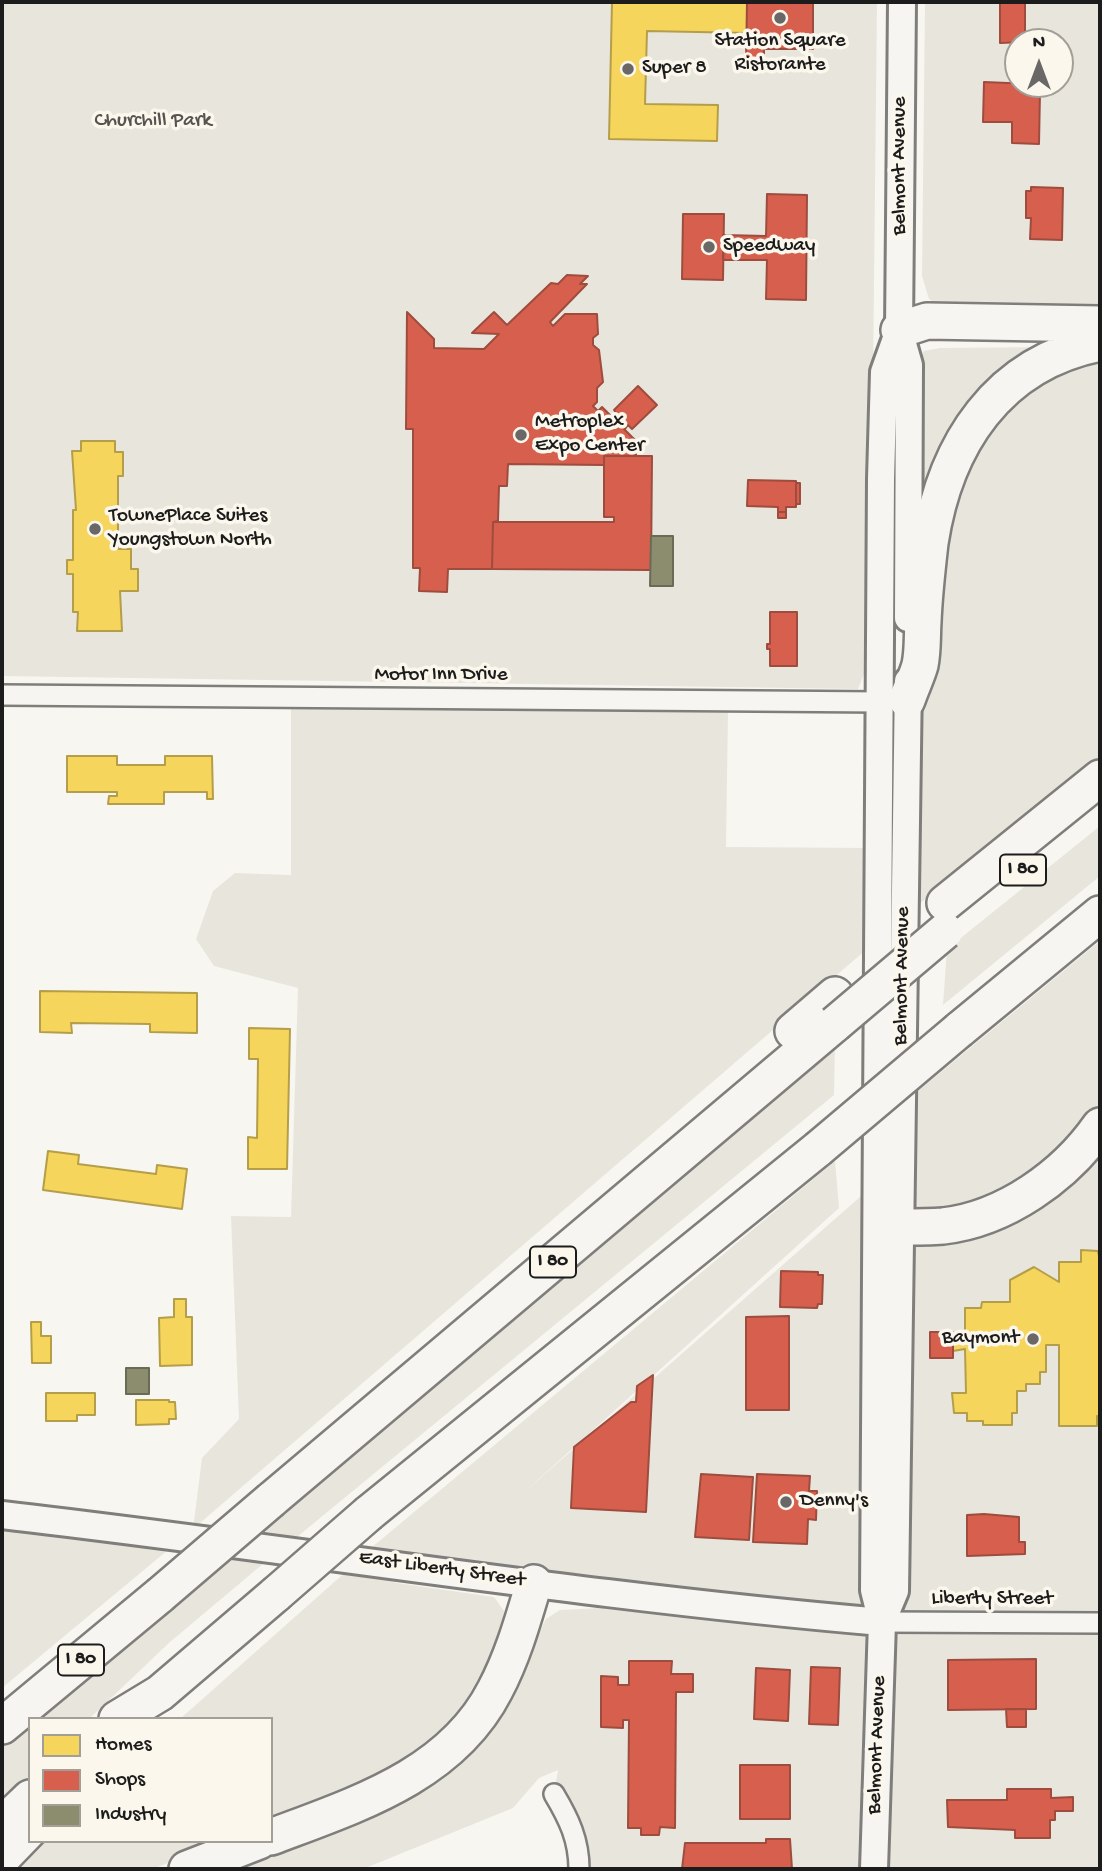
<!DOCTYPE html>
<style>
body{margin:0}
#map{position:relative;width:1102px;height:1871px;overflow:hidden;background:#f8f6f0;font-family:"Gochi Hand",sans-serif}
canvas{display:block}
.frame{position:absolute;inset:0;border:4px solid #1c1c1c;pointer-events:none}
.legend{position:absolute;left:28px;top:1717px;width:245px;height:126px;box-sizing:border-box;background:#fbf7ec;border:2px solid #a29f99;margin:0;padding:9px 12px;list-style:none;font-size:21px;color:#1c1c1c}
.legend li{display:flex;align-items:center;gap:14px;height:35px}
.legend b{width:35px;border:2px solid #a29f99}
.north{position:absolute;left:1004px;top:28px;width:70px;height:70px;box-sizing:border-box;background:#fbf7ec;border:2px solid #a29f99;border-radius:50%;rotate:0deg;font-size:19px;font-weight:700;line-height:28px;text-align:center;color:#1c1c1c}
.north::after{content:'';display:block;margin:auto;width:24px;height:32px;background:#696866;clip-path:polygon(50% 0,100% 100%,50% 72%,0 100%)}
</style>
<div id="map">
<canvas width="1102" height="1871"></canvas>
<div class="frame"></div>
<ul class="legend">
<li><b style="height:19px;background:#f6d55c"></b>Homes</li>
<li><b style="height:19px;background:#d6604d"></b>Shops</li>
<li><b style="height:19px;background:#8c8c6e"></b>Industry</li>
</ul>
<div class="north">N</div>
</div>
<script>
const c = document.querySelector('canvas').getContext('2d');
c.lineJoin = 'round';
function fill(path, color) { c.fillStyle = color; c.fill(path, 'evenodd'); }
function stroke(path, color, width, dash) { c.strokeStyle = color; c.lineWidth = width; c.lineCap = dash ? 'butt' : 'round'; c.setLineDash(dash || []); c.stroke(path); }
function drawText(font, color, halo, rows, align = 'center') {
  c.font = font + ' "Gochi Hand",sans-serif'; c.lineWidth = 7; c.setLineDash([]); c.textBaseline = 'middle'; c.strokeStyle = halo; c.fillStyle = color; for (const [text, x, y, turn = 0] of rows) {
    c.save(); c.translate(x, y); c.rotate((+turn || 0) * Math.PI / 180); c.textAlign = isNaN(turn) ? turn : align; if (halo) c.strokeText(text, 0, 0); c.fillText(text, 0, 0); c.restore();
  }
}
fill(new Path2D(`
 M2,2H877L870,659L858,689L2,676Z
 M925,2H1100V313L948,311L929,299L922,276ZM1018,42H1060V84H1018Z
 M1053,347L922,506L921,356L924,351L940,348Z
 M1100,354V762L914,908L915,785L929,641L953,486L1015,394Z
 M291,706L728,711L726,847L868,848L867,949L193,1529L202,1458L239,1419L231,1216L291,1217L298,988L214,966L196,939L213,891L235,873L291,875Z
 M1100,826V876L943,1005L947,949Z
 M1100,941V1107L1037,1175L966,1206L922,1213L912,1205L913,1095Z
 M835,1044L834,1095L297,1537L258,1530Z
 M1100,1126V1869H579L554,1794L558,1770L539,1778L513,1808L363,1869H221L334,1827L525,1660L546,1619L560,1610L600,1608L604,1593L437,1570L449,1559L371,1548L835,1161L839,1208L520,1496L877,1182V1227L989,1212Z
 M2,1524L174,1545L2,1688Z
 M232,1552L270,1558L170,1642L89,1719H31Z
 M350,1568L397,1583L494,1597L504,1611L501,1642L468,1703L431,1743L389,1772L271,1824V1719H180Z
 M30,1720V1775L2,1802V1744Z
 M45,1841H226L152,1869H17Z`), '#e8e5dd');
const homes = new Path2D(`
 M612,2H747V33L647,31L645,104L718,105L717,141L609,139Z
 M81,441H115V452H123V476H118V549H131V569H138V591H120L122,631H77L78,612H73V574H67V560H73V510H76L72,451H81Z
 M67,756H117V765H165V756H212L213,799H207V792H164V804H108L109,796H117V792H67Z
 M40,991L197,993V1033L150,1032V1024L71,1023L72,1033L40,1032Z
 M249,1028L290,1029L287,1169H248V1137L257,1138L258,1059H249Z
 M48,1151L79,1155L78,1164L156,1174L157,1165L187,1169L182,1209L43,1190Z
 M1081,1250L1098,1251L1100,1261V1416H1097V1426H1059V1345H1046V1372H1040V1384H1026V1391H1017V1413H1012V1425H983V1421H967V1413H954L952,1393H966L965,1349L953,1351V1338L965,1340V1308H981L982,1302H1010V1280L1034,1267L1059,1282V1262H1081Z
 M174,1299H186V1317H192V1365L160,1366L159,1318L174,1317Z
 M31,1322H41V1336H51V1363H32Z
 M46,1393H95V1415H77V1421H46Z
 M136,1400H169V1402H175L176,1419H169V1424L136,1425Z`);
fill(homes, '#f6d55c');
stroke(homes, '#b59e49', 2);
const shops = new Path2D(`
 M747,2H813V49H764V62H746Z
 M1000,2H1025V42L1000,43Z
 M984,82L1032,84V92H1040L1039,144L1012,143V122H983Z
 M1031,187L1063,188L1062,240L1030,239L1031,218H1026V191H1031Z
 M767,194L807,195L806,300L766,299L767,260H723V235L766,236Z
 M683,214H724L723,280L682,279Z
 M567,275L588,276L580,284H587L550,322L553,326L565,314H597L598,334L593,338V345L599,350L603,382L597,388V402L593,406L598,411L602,407L635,440L630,444L636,450V456H604V465L508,464L507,486H499L498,521L493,522L492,569H448L447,592L419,591L420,568H413V429H406L407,312L434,339V348L484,349L499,334L472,333L494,312L507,325L551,283L558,284Z
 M638,386L657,405L632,429L628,425L625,429L613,418L617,414L614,410Z
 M604,456H652L651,570L492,569L493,522H614V517H604Z
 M748,480L796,481V507H786V512H778V507L747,506Z
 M796,483H800V504H796Z
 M778,512H786V518H778Z
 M770,612H797V666H770V649H767V644H770Z
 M781,1271L818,1272V1275H823L822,1304H818L817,1308L780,1307Z
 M789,1316V1410H746V1317Z
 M930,1332H953V1358H930Z
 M653,1375L646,1512L571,1508L574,1447L631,1402H636L637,1386Z
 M701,1474L753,1477L749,1540L695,1537Z
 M757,1474L810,1476L809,1491H817L816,1520L808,1519L807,1544L753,1542Z
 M984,1514L1019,1517V1542H1025V1554L967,1556V1515Z
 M1036,1659V1709L948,1710V1660Z
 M629,1661H672L671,1674H693V1692H676L675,1828L660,1827L659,1835H641V1828H628L629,1720H623V1728L601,1727V1676L618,1677V1685H629Z
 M811,1667L840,1668L838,1725L809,1724Z
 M756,1668L790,1670L788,1721L754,1719Z
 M1006,1709H1026V1727H1007Z
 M740,1765H790V1819H740Z
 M1007,1789H1051V1798L1073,1797V1811H1055V1820H1050V1838H1015V1830L948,1827L947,1800H1007Z
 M766,1839H790L792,1869H682L685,1843H766Z`);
fill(shops, '#d6604d');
stroke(shops, '#9e4c3e', 2);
const industry = new Path2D(`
 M651,536H673V586H650Z
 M126,1368H149V1394H126Z`);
fill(industry, '#8c8c6e');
stroke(industry, '#6a6a55', 2);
const street = new Path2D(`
 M2,695L881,702
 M882,1622L1100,1623
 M554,1794C569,1819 579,1840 579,1869`);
const secondary = new Path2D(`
 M902,2L899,330L909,365L908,618
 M2,1515C296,1549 588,1597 882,1622
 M882,1622L895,1591L908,681
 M874,1869L882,1622L874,1590L881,479L884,372L899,330`);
const highway = new Path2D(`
 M899,330L927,321L1100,324
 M907,700C911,688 917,676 920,665C923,651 922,636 923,622C924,595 927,569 930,543C945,444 998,363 1100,343
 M945,903L1100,778
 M959,1030L1100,914
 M793,1031L835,995
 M899,1227C914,1227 929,1227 943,1226C1005,1219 1065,1176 1100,1126
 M271,1500L835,1024
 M369,1513L818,1149
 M117,1719L160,1693L276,1594
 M2,1726L160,1595
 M2,1825L30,1798
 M271,1837C355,1805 451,1776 495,1690C513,1656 523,1620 534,1583
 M2,1858L30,1829
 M187,1869L259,1841`);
stroke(street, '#7f7e7b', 24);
stroke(secondary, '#7f7e7b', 32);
stroke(highway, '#7f7e7b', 40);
stroke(street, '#f6f5f1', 19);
stroke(secondary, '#f6f5f1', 26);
stroke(highway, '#f6f5f1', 35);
const highwayBridge = new Path2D(`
 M835,1024L945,931
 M818,1149L959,1030
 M276,1594L369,1513
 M160,1595L271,1500`);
stroke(highwayBridge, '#7f7e7b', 40, []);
stroke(highwayBridge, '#f6f5f1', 35);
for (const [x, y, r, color] of [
 [780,18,7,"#696866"],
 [628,69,7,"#696866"],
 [709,247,7,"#696866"],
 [521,435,7,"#696866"],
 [95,529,7,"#696866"],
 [1033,1339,7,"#696866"],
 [786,1502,7,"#696866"]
]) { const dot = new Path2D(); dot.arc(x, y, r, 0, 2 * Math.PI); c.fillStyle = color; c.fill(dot); stroke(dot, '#fbf7ec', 2.5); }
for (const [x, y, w] of [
 [1023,870,46],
 [553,1262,46],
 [81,1660,46]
]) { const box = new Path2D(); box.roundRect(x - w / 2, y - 15.5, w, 31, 5); c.fillStyle = '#fbf7ec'; c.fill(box); stroke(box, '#1c1c1c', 2); }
drawText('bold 19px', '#1c1c1c', null, [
 ["I 80",1023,870],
 ["I 80",553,1262],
 ["I 80",81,1660]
]);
drawText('21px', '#1c1c1c', '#fbf7ec', [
 ["Station Square",780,42,"center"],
 ["Ristorante",780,66,"center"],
 ["Super 8",642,69],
 ["Speedway",723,247],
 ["Metroplex",535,423],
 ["Expo Center",535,447],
 ["TownePlace Suites",109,517],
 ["Youngstown North",109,541],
 ["Baymont",1019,1339,"right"],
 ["Denny's",800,1502]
], 'left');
drawText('21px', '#555451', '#fbf7ec', [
 ["Churchill Park",153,122]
]);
drawText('21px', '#1c1c1c', '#fbf7ec', [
 ["Belmont Avenue",901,166,-90],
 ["Motor Inn Drive",441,676],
 ["Belmont Avenue",903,976,-89],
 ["East Liberty Street",442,1570,8],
 ["Liberty Street",992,1600],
 ["Belmont Avenue",878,1745,-88]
]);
</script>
